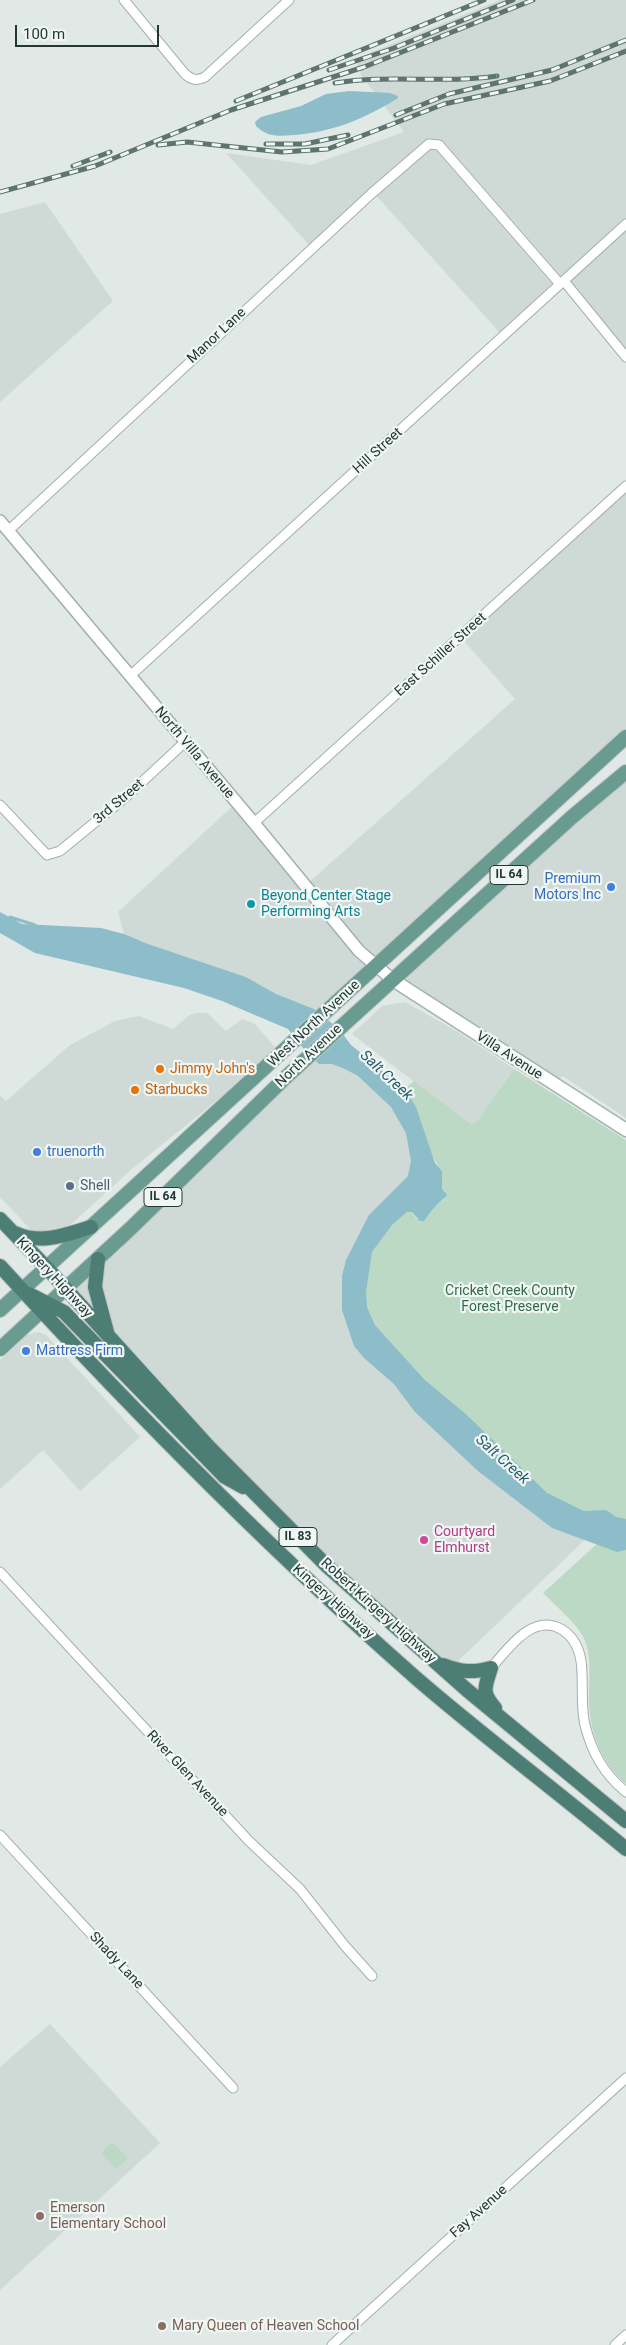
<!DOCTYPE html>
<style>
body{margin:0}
#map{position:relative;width:626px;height:2345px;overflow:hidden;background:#e0e9e6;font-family:Roboto,sans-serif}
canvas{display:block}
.scale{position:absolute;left:15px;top:25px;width:144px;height:22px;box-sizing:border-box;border:2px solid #233833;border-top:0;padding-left:6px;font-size:15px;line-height:18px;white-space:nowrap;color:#233833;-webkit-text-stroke:4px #f0f6f4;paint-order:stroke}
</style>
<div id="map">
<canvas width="626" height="2345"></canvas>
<div class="scale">100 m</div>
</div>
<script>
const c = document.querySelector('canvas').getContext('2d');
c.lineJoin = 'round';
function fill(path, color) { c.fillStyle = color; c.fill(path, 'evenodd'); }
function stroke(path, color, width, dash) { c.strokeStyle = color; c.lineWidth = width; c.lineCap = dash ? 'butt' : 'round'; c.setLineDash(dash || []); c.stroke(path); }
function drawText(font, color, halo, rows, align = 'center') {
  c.font = font + ' Roboto,sans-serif'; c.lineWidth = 4.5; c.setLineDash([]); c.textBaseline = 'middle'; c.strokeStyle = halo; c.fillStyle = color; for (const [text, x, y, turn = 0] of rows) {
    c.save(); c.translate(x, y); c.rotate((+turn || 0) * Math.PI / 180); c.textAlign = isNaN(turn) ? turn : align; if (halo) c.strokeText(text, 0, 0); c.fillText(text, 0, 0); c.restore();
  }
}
fill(new Path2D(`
 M500,0H626V358L563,277L501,334L372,191L310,246L226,153L311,165L404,132L361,75L355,59Z
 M45,202L113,301L0,402V214Z
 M626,484V734L378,961L363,951L307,884L515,699L458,634Z
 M626,775V1118L563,1076L558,1080L398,980Z
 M234,805L368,968L320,1013L276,994L246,977L148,944L124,934L118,912Z
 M405,1002L458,1032L514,1069L478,1120L472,1126L352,1034L382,1006Z
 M196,1013H207L226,1031L242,1019L255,1024L275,1047L232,1088L132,1169L68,1227L53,1233L33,1232L0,1197V1095L6,1101L70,1045L115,1021L139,1016L173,1029L190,1015Z
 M320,1054L340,1061L383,1091L406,1123L416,1170L357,1333L593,1532L455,1664L437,1657L263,1496L72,1289Z
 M38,1332L46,1335L140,1437L80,1491L43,1450L0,1489V1360L27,1335Z
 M50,2024L160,2143L0,2290V2067Z`), '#cfd9d5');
fill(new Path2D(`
 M514,1069L626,1140V1784C601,1762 589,1731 589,1699C589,1679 592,1657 584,1638C576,1623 555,1605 543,1593L598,1543L584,1511L547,1494L466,1414L425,1380L375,1325L367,1307L366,1291L372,1252L392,1225L407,1212H412L416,1218L424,1221L432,1210L444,1199L445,1191C439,1185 441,1179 442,1171C423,1147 423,1114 405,1089L414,1081L472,1125L478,1120Z
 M112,2142L128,2158L116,2169L101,2153Z`), '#bbd9c5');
fill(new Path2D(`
 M349,91L390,93L398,96V98C366,118 333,132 295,135C280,136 268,138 256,126L255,122L261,117L301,106L326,94Z
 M0,912L22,924L101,928L124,934L148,944L246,977L276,994L314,1009L339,1029L351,1045L405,1089L416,1107L435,1163L442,1171V1188L447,1195L432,1210L424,1221H420L412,1212H407L392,1225L372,1252L366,1292L367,1307L375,1325L425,1380L466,1414L547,1493L584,1511L606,1510L616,1517L626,1519V1550L617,1552L552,1528L478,1471L415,1412L394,1384L364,1358L354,1346L342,1310V1276L346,1260L369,1215L408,1176L411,1161L406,1133L391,1107L358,1076L345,1069L332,1064H319L307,1053L288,1029L222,1001L184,988L35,953L0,933Z`), '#8dbdc9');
stroke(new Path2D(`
 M10,917L35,925`), '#8dbdc9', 3);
const minor = new Path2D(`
 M124,0L185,74C192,80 197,81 205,77L289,0
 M564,281L626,357
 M8,531L371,194L429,144L439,145L560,284
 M130,676L626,224
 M0,805L47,855L60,851L127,796L185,742
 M254,823L626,486
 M0,1572L249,1841L300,1889L345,1946L372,1976
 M491,1668C508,1649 532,1613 561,1629C573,1636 579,1648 581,1661C584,1682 580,1704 585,1725C592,1753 604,1774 626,1792
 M0,1835L233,2088
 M332,2345L626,2078
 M615,2345L626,2335`);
const tertiary = new Path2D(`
 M0,521L254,823L359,951L393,980`);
const secondary = new Path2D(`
 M393,980L626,1130`);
const primary = new Path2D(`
 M0,1310L626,737
 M0,1349L130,1229L286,1077L572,817L626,772`);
const trunk = new Path2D(`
 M0,1219L47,1268L209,1447L327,1566L467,1690L626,1821
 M15,1233C41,1245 65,1235 91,1227
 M98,1259L95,1287L107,1332
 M0,1266C132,1410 269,1549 416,1678C484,1737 557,1791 626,1849
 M29,1294L64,1312L225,1477L243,1487
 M443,1665C461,1672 472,1673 491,1668
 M491,1668C485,1687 481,1692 495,1708`);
stroke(minor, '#a4b0ad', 11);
stroke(tertiary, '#a4b0ad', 14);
stroke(secondary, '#a1b4ae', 15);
stroke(primary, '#bdc3c2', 16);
stroke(trunk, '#bdc3c2', 16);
stroke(minor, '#fff', 9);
stroke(tertiary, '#fff', 11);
stroke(secondary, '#fff', 12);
stroke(primary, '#699b91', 14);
stroke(trunk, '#4d7e76', 14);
const rail = new Path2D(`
 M329,70L394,48L513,0
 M335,83C388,74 443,84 497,76
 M236,101L484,0
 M396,115L449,94L552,70L626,40
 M266,144H305L348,135
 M158,145L187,142L282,152L328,149L444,104L550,81L626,51
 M73,166L110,152
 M0,192L95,166L231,110L364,67L533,0`);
stroke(rail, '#5d746f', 5);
stroke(rail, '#f0f6f4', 3, [9]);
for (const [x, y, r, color] of [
 [611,887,5,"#3f7fe0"],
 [251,904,5,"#0f9aa8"],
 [160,1069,5,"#e8710a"],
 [135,1090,5,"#e8710a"],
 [37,1152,5,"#3f7fe0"],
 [70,1186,5,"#5c6f8a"],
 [26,1351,5,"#3f7fe0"],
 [424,1540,5,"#d1479c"],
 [40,2216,5,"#8d6e63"],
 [162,2326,5,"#8d6e63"]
]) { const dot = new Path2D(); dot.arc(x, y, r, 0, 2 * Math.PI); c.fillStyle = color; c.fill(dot); stroke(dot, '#f0f6f4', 2); }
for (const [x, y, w] of [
 [509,875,38],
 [163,1197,38],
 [298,1537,38]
]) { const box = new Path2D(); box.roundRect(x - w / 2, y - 9.5, w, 19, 4); c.fillStyle = '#f0f6f4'; c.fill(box); stroke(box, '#233833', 1); }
drawText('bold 12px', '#233833', null, [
 ["IL 64",509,875],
 ["IL 64",163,1197],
 ["IL 83",298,1537]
]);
drawText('14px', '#233833', '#f0f6f4', [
 ["Manor Lane",217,336,-43],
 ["Hill Street",378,451,-42],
 ["East Schiller Street",441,655,-42],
 ["North Villa Avenue",194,753,50],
 ["3rd Street",119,802,-40],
 ["West North Avenue",314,1024,-43],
 ["North Avenue",309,1056,-43],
 ["Villa Avenue",509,1056,33],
 ["Kingery Highway",54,1278,47],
 ["Kingery Highway",333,1602,42],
 ["Robert Kingery Highway",378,1611,42],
 ["River Glen Avenue",187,1774,47],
 ["Shady Lane",116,1961,47],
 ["Fay Avenue",479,2212,-42]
]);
drawText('14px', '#366cbe', '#f0f6f4', [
 ["Premium",601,879,"right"],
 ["Motors Inc",601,895,"right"],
 ["truenorth",47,1152],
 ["Mattress Firm",36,1351]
], 'left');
drawText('14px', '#0d838f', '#f0f6f4', [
 ["Beyond Center Stage",261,896],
 ["Performing Arts",261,912]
], 'left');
drawText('14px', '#c56008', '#f0f6f4', [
 ["Jimmy John's",170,1069],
 ["Starbucks",145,1090]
], 'left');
drawText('14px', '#4e5e75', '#f0f6f4', [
 ["Shell",80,1186]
], 'left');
drawText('14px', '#316b4a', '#f0f6f4', [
 ["Cricket Creek County",510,1291],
 ["Forest Preserve",510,1307]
]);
drawText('14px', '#b23c85', '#f0f6f4', [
 ["Courtyard",434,1532],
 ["Elmhurst",434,1548]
], 'left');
drawText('14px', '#785e54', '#f0f6f4', [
 ["Emerson",50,2208],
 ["Elementary School",50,2224],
 ["Mary Queen of Heaven School",172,2326]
], 'left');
drawText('italic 15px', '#235d6e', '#f0f6f4', [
 ["Salt Creek",386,1076,43],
 ["Salt Creek",502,1460,42]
]);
</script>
